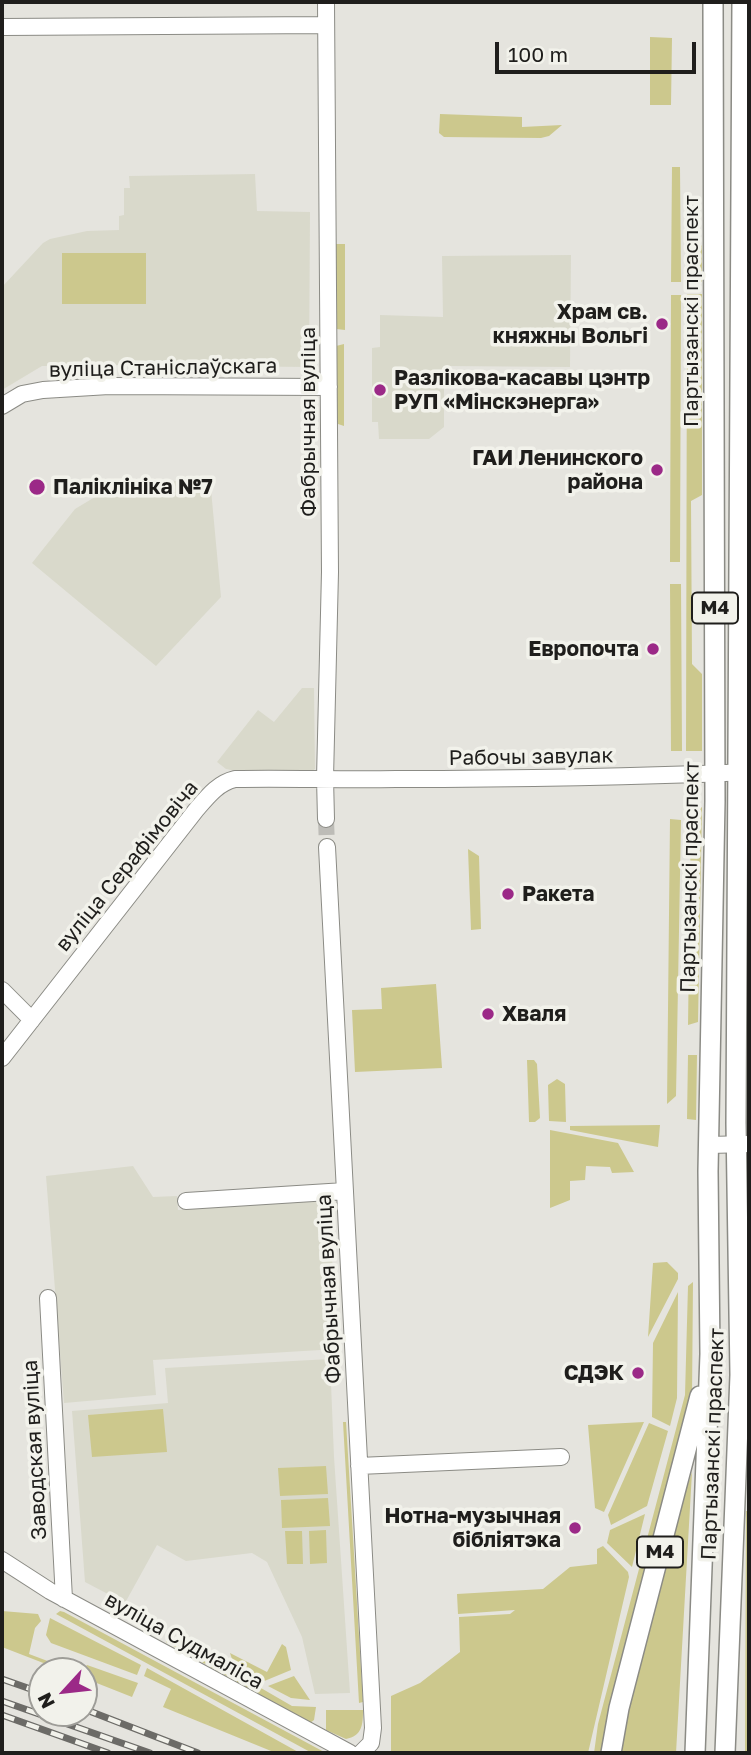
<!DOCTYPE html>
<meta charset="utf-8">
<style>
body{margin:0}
#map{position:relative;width:751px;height:1755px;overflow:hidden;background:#e5e4de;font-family:"Golos Text",sans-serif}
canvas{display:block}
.frame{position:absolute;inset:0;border:4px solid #1f1e1c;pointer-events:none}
.north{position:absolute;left:28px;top:1657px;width:70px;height:70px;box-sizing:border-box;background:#f2f2eb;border:2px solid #9e9d98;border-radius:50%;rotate:243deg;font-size:19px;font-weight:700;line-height:28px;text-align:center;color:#1f1e1c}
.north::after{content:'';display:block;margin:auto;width:24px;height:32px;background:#9b2987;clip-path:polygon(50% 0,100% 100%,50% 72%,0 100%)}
.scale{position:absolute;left:495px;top:42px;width:201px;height:32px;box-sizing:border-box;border:4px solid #1f1e1c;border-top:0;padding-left:9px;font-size:21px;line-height:24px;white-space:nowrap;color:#1f1e1c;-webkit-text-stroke:5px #f2f2eb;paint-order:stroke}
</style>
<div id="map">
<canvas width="751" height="1755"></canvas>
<div class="frame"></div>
<div class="north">N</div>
<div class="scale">100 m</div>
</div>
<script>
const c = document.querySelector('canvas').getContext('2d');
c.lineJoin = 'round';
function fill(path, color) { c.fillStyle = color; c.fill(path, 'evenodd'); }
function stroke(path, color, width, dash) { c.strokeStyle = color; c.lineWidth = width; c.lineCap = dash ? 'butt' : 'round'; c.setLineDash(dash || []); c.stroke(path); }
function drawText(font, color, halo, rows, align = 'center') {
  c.font = font + ' "Golos Text",sans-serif'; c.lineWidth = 7; c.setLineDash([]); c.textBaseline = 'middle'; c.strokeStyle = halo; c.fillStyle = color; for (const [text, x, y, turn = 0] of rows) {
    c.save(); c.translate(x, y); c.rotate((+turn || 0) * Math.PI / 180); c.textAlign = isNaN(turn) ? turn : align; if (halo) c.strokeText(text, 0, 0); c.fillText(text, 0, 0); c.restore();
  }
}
fill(new Path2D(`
 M255,174L257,211L310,212L309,367L109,365L42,366L2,390V287L43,243L50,239L87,231L119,230V216L124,215V188H130L129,176Z
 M571,255L570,367L444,366V427L429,439H379L378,422H372V348L380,347V315L443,317L442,256Z
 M185,477L210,479L221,597L156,666L32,563L75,509L100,494L135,498Z
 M302,688H314L315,769L310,772H241L226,769L217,762L258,710L274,722Z
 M133,1166L153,1197L177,1196L178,1210L329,1200L337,1349L153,1360L156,1395L64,1403L46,1176Z
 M330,1359L334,1457L350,1693L315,1694L302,1637L267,1562L252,1553L186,1561L157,1545L125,1603L85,1582L72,1411L168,1403L165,1368Z`), '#d9d9cb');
fill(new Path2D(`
 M650,37L672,38L671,105H650Z
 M440,114L522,117V127L562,125L549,136L541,138L444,137L439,133Z
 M672,167H680L681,282H671Z
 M694,239L702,246V282H687V242Z
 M334,244H345V330L336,329V346L344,344V426L338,424L336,419Z
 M62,253H146V304H62Z
 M687,294H702V495L691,501L692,664L702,674V751H686Z
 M671,295H681L680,562H670Z
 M670,584H681L682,751H671Z
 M702,807L698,1022L688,1025L691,814Z
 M670,819L681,820L676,1096L667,1104Z
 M468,849L479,856L481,929L471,930Z
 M436,984L442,1068L355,1072L352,1010L382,1009L381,988Z
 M688,1055H697L696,1120L687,1119Z
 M527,1060H534L537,1064L540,1118L535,1122H529Z
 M557,1079L565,1084L566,1122L549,1121L548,1085Z
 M660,1125L658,1147L570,1130V1126Z
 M550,1130L618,1143L634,1172L612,1173L610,1167L586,1166L585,1180L570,1181V1200L550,1208Z
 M667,1262L678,1273V1279L648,1337L653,1263Z
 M693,1282L692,1397L605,1753H594L598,1724L685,1395L688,1286Z
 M678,1292L677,1398L670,1426L652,1417L653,1343Z
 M163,1409L167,1452L92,1457L88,1415Z
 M343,1422H346L363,1702L359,1703Z
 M644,1422L604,1512L595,1508L588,1425Z
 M649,1423L668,1431L647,1506L611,1525L608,1515Z
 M326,1466L328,1494L280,1496L278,1468Z
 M692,1472L676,1753H619L620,1740L662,1562Z
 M328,1498L330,1526L282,1528L281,1500Z
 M746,1511H749V1753H745Z
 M645,1514L632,1567L607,1543L610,1530Z
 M326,1530L327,1563L310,1564L309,1531Z
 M285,1531H302L303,1564H287Z
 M603,1546L628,1572L629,1577L588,1753H391V1696L420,1683L460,1652L459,1617L510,1614L515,1610L458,1614L457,1594L543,1589L570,1567L597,1564V1549Z
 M2,1611L38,1614L41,1621L35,1628L29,1654L74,1671H64L2,1647Z
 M60,1611L64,1612L326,1753H312L56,1614Z
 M50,1618L141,1665L137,1675L51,1643L46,1635Z
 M166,1633L292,1706L316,1707L314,1720L310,1723L166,1642Z
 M282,1644L286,1647L291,1670L262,1682L234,1665L230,1653L267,1672Z
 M87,1665L138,1683L132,1697L84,1678V1671H81Z
 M147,1668L300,1753H276L163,1707L171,1689L144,1676Z
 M294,1676L310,1700L291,1698L268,1686Z
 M326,1710H363C363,1725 362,1736 346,1739L326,1730Z`), '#ccc88d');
stroke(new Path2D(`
 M326,819L327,847`), '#bdbcb7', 16, [16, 8]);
const minor = new Path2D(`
 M2,27L326,25
 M2,406L22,394L43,390L109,386L329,387
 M326,819L325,778L330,572L326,2
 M327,847L373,1728L371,1743L361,1753
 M2,990L32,1020
 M2,1058L196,810C208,796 218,783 235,779C289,778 342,780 396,779C514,779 631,777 749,772
 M709,1145L749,1144
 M186,1201L345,1191
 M48,1298L64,1599
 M359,1466L561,1457
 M2,1560L50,1591L350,1753`);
const major = new Path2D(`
 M611,1753L619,1708L700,1396
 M695,1753L710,1354L708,1171L715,801L713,2
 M725,1753L740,1375L736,1123L742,2`);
stroke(minor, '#8b8b85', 18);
stroke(major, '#8b8b85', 22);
stroke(minor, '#fff', 16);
stroke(major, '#fff', 19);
const rail = new Path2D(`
 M2,1679L42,1693
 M2,1701L150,1753
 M84,1709L198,1753
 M2,1715L108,1753`);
stroke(rail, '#6c6b67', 7);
stroke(rail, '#f2f2eb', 4.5, [13]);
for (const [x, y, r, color] of [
 [662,324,7,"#9b2987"],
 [380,390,7,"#9b2987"],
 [657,470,7,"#9b2987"],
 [37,487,9,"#9b2987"],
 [653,649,7,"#9b2987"],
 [508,894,7,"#9b2987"],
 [488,1014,7,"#9b2987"],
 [638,1373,7,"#9b2987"],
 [575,1528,7,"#9b2987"]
]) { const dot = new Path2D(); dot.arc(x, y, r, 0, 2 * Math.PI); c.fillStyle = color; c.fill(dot); stroke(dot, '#f2f2eb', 2.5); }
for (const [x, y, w] of [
 [715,608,46],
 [660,1552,46]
]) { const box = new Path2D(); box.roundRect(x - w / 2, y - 15.5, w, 31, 5); c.fillStyle = '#f2f2eb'; c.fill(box); stroke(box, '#1f1e1c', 2); }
drawText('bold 19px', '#1f1e1c', null, [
 ["М4",715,608],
 ["М4",660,1552]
]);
drawText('21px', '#1f1e1c', '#f2f2eb', [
 ["Партызанскі праспект",691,311,-90],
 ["вуліца Станіслаўскага",163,368,-1],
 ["Фабрычная вуліца",308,422,-90],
 ["Рабочы завулак",531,757,-1],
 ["вуліца Серафімовіча",127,866,-51],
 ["Партызанскі праспект",690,877,-89],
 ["Фабрычная вуліца",329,1289,-93],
 ["Партызанскі праспект",713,1444,-88],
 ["Заводская вуліца",35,1450,-93],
 ["вуліца Судмаліса",184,1641,29]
]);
drawText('bold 21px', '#1f1e1c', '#f2f2eb', [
 ["Храм св.",648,312],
 ["княжны Вольгі",648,336],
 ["Разлікова-касавы цэнтр",394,378,"left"],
 ["РУП «Мінскэнерга»",394,402,"left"],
 ["ГАИ Ленинского",643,458],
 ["района",643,482],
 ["Паліклініка №7",53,487,"left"],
 ["Европочта",639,649],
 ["Ракета",522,894,"left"],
 ["Хваля",502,1014,"left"],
 ["СДЭК",624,1373],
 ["Нотна-музычная",561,1516],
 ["бібліятэка",561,1540]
], 'right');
</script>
